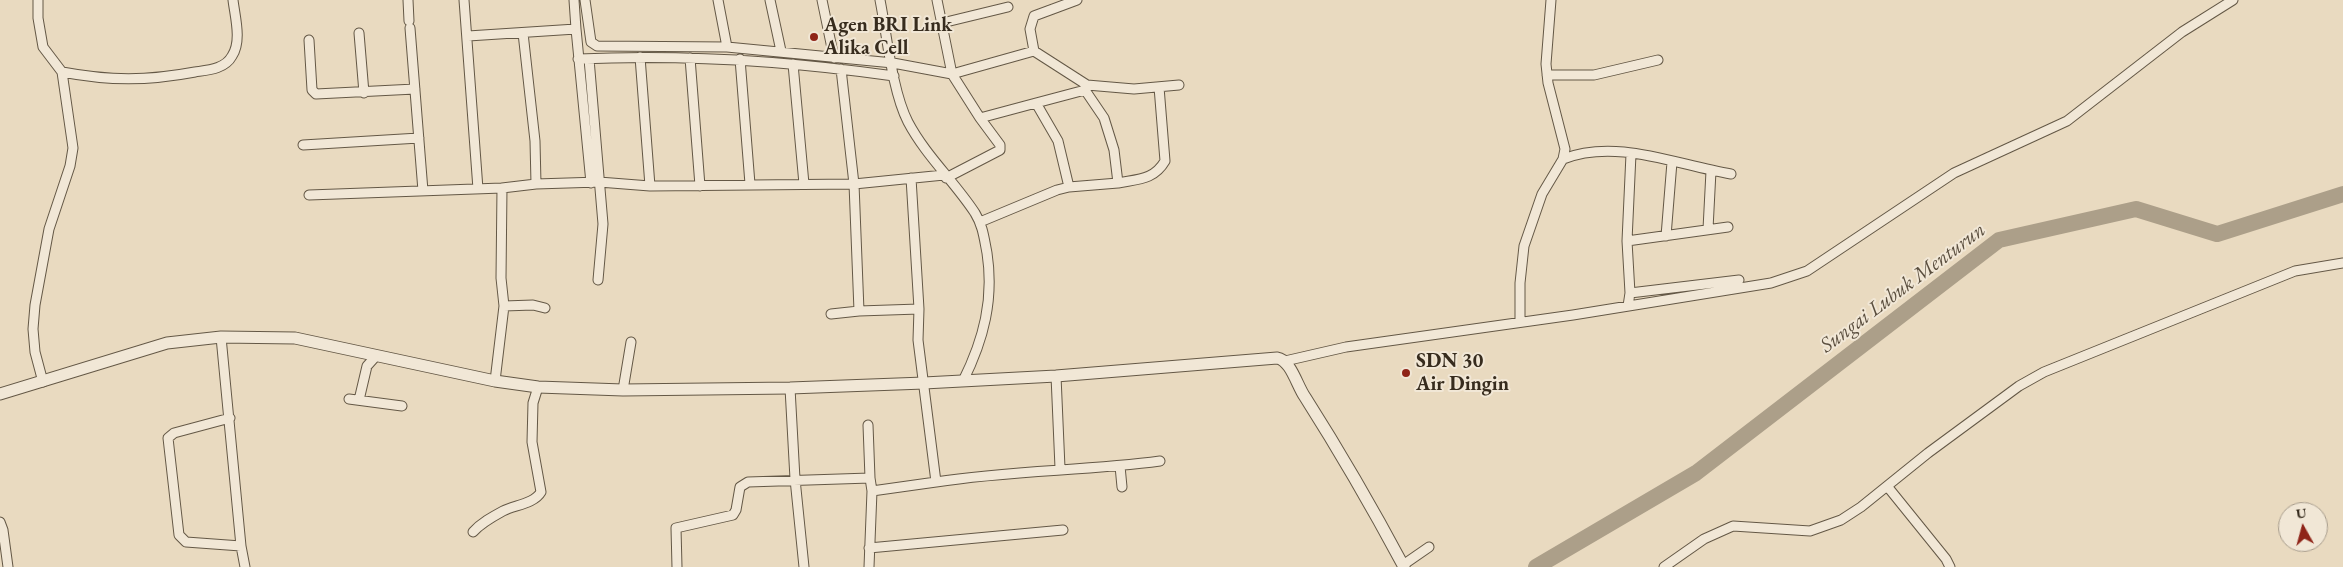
<!DOCTYPE html>
<style>
body{margin:0}
#map{position:relative;width:2343px;height:567px;overflow:hidden;background:#e9dac0;font-family:"EB Garamond",serif}
canvas{display:block}
.north{position:absolute;left:2278px;top:502px;width:50px;height:50px;box-sizing:border-box;background:#f1e7d6;border:1px solid #a79c8c;border-radius:50%;rotate:353deg;font-size:14px;font-weight:700;line-height:20px;text-align:center;color:#372c1e}
.north::after{content:'';display:block;margin:auto;width:18px;height:22px;background:#8f2418;clip-path:polygon(50% 0,100% 100%,50% 72%,0 100%)}
</style>
<div id="map">
<canvas width="2343" height="567"></canvas>
<div class="north">U</div>
</div>
<script>
const c = document.querySelector('canvas').getContext('2d');
c.lineJoin = 'round';
function stroke(path, color, width, dash) { c.strokeStyle = color; c.lineWidth = width; c.lineCap = dash ? 'butt' : 'round'; c.setLineDash(dash || []); c.stroke(path); }
function drawText(font, color, halo, rows, align = 'center') {
  c.font = font + ' "EB Garamond",serif'; c.lineWidth = 4; c.setLineDash([]); c.textBaseline = 'middle'; c.strokeStyle = halo; c.fillStyle = color; for (const [text, x, y, turn = 0] of rows) {
    c.save(); c.translate(x, y); c.rotate((+turn || 0) * Math.PI / 180); c.textAlign = isNaN(turn) ? turn : align; if (halo) c.strokeText(text, 0, 0); c.fillText(text, 0, 0); c.restore();
  }
}
stroke(new Path2D(`
 M1536,567L1696,473L1999,240L2136,209L2217,234L2343,194`), '#ac9f89', 16);
const minor = new Path2D(`
 M38,0V18L43,47L62,72L73,148L70,166L49,229L35,305L33,329L35,352L43,382
 M408,0L409,21
 M464,0L478,189
 M574,0L576,29
 M585,0L591,42L597,46L727,47L893,63L952,74L1034,51L1087,85L1134,89L1179,85
 M718,0L727,47
 M770,0L781,51
 M822,0L834,58
 M880,0C887,35 892,91 908,122C926,156 954,181 975,213C983,226 984,238 987,253C994,299 984,339 963,381
 M937,0L952,74L980,118L1036,103L1058,141L1069,187L1057,190L980,222
 M942,23L1008,7
 M410,28L423,191
 M359,33L364,93
 M523,33L535,141L536,184
 M468,36L576,29L591,183
 M309,40L312,90L316,94L415,89
 M1034,51L1030,29L1034,16L1077,0
 M640,57L650,186
 M690,58L700,186
 M578,59C684,54 789,61 894,76
 M589,59L603,224L598,280
 M740,59L750,184
 M793,64L804,184
 M841,69L854,184L859,311L919,309L911,178
 M62,72C110,81 147,81 195,72C208,70 225,69 232,56C242,41 235,17 233,0
 M1547,75H1594L1658,60
 M1036,103L1085,90L1087,87
 M303,145L419,138
 M1563,159C1617,138 1676,165 1731,174
 M946,178L1000,150V145L980,118
 M1118,183C1138,179 1154,180 1165,161L1159,87
 M1069,187L1118,183L1114,150L1104,118L1085,90
 M309,195L502,188
 M1708,229L1711,171
 M1666,236L1672,162
 M1627,241L1728,227
 M1630,293L1739,280
 M504,306L533,305L545,308
 M1628,306L1630,293L1627,241L1631,154
 M831,314L859,311
 M1520,321V283L1524,246L1542,194L1563,159L1565,149L1548,83L1546,64L1551,0
 M221,337L241,546L186,542L179,535L168,438L174,433L230,418
 M1285,361L1346,347L1573,315L1771,283L1807,271L1954,173L2067,121L2182,32L2233,0
 M1056,376L1060,468
 M495,381L504,306L501,278L502,188L536,184L599,182L650,186L854,184L944,175
 M790,388L795,479L804,567
 M623,390L631,342
 M349,399L402,406
 M359,400L367,366L376,356
 M868,425L870,478
 M1120,466L1122,487
 M936,482C1011,470 1086,471 1160,461
 M1887,486L1946,559L1950,567
 M0,522L3,530L8,567
 M473,532C481,523 492,517 503,511C514,505 534,504 541,492L532,442L533,403L538,387
 M241,546L245,567
 M869,548L1063,530
 M1403,565L1429,547
 M677,567L676,528L733,515L736,510L740,487L748,482L870,478L872,491L936,482L918,340L919,309
 M869,567L872,491
 M1664,567L1704,539L1733,526L1810,531L1841,520L1861,507L1928,453L2019,386L2044,372L2295,271L2343,263`);
const tertiary = new Path2D(`
 M0,394L167,343L221,337L295,338L495,381L538,387L623,390L790,388L924,383L1056,376L1277,358C1291,360 1297,386 1305,397C1340,452 1373,509 1404,567`);
stroke(minor, '#645846', 11);
stroke(tertiary, '#645846', 13);
stroke(minor, '#f1e7d6', 9);
stroke(tertiary, '#f1e7d6', 11);
for (const [x, y, r, color] of [
 [814,37,5,"#8f2418"],
 [1406,373,5,"#8f2418"]
]) { const dot = new Path2D(); dot.arc(x, y, r, 0, 2 * Math.PI); c.fillStyle = color; c.fill(dot); stroke(dot, '#f1e7d6', 2); }
drawText('bold 20px', '#372c1e', '#f1e7d6', [
 ["Agen BRI Link",824,26],
 ["Alika Cell",824,49],
 ["SDN 30",1416,362],
 ["Air Dingin",1416,385]
], 'left');
drawText('italic 21px', '#5a4e3e', '#f1e7d6', [
 ["Sungai Lubuk Menturun",1903,288,-37]
]);
</script>
